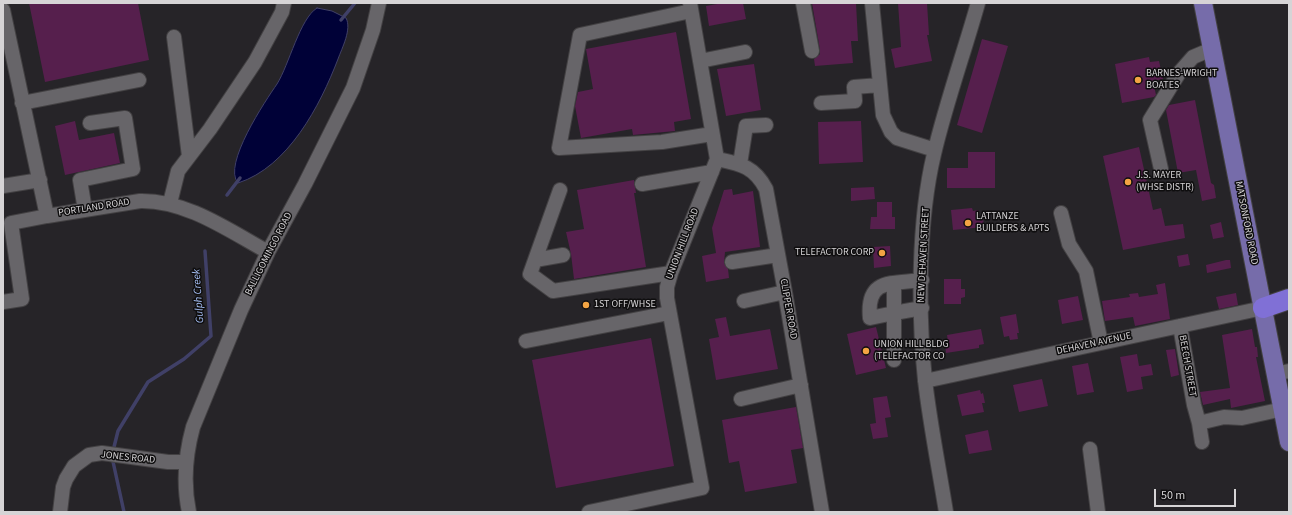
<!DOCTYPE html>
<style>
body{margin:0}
#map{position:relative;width:1292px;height:515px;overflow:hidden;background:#262428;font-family:"Source Sans 3",sans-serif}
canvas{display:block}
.frame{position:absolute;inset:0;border:4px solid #d6d4d6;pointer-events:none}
.scale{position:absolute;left:1154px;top:489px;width:82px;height:18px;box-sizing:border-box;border:2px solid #d6d4d6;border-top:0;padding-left:5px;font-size:12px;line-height:14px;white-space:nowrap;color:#d6d4d6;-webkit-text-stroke:3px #0f0e0f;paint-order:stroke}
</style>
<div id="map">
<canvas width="1292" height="515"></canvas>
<div class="frame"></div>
<div class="scale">50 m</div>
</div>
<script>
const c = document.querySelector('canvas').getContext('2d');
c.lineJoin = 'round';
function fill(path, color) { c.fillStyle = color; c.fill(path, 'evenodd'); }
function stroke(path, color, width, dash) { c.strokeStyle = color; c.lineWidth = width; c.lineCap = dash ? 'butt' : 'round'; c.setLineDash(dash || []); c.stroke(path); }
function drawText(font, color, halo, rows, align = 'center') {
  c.font = font + ' "Source Sans 3",sans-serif'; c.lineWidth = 3; c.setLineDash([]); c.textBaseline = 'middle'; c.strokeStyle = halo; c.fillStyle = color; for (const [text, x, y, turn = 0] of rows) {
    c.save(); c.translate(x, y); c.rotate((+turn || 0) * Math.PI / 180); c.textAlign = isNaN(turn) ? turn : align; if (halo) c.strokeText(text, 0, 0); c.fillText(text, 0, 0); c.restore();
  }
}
const water = new Path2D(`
 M317,8L332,11L346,18C352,29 342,48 338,59C320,106 288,167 238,183C222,165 266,100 277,84C289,65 300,18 317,8Z`);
fill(water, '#000137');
stroke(water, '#404067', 1);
stroke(new Path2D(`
 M341,20L355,3
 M227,195L240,178
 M113,451L118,431L148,382L184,359L211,336L205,251
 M112,457L124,512`), '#404067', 3.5);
fill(new Path2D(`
 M29,3H138L149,60L45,82Z
 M723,3H743L746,19L709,26L706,6Z
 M812,3H856L858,41H851L853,63L815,66L814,59L820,54V50Z
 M898,3H927L929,35H927L932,61L895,68L891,49L901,47Z
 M676,32L691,119L674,122L675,131L633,135L632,129L581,138L575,106L578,92L593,89L586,49Z
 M982,39L1008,46L982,133L957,125Z
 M1149,57L1150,62L1159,61L1163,79L1153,81L1156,95L1154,97L1122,103L1115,64Z
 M754,64L761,110L726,116L717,69Z
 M1195,100L1211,183L1214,185L1216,198L1202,201L1196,170L1178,173L1166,110L1169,105Z
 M75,121L79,140L114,133L120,163L65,175L55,126Z
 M861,121L863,162L819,164L818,122Z
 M1139,147L1153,210L1161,208L1165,226L1183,224L1185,238L1123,250L1103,156Z
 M968,152H995V188H947V168H968Z
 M634,180L636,193H634L646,267L574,279L571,254L566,232L584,229L577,190Z
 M874,187L875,199L851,201V188Z
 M732,189L733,195L753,191L760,247L725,252L724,263L728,269L729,278L706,282L702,256L716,253L712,228L724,190Z
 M877,202H892V217H895V229H870L871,217H877Z
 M972,208L973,211L978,210L979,218H983L984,227L953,230L951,210Z
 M1221,222L1224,237L1213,239L1210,225Z
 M890,246L891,266L874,268L873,247Z
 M1188,254L1190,265L1179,267L1177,256Z
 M1226,260H1230L1231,268L1207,273L1206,265Z
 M944,279H961V289H965V297L961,298V304H944Z
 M1165,283L1170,319L1135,326L1133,317L1105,321L1102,301L1130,297L1129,294L1138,293L1139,297L1158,294L1156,285Z
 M1236,293L1238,305L1219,309L1216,297Z
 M1078,296L1083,320L1062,324L1058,300Z
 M1016,314L1019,333H1017L1018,339L1010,340L1009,336L1004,337L1000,317Z
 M726,317L730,336L770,329L778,369L716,380L709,339L719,337L715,319Z
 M876,327L886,368L856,375L847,334Z
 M981,329L984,344L979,345V348L946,353L945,343L948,342L947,335Z
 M1252,329L1255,347H1257L1258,357H1256L1265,401L1231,408L1230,399L1203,405L1200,392L1230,388L1222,335Z
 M651,338L674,466L556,488L532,360Z
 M1175,349L1179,375L1171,377L1166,350Z
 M1137,354L1139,366L1151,364L1153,375L1141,377L1143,389L1127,392L1120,357Z
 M1088,363L1094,392L1077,395L1072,366Z
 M1042,379L1048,406L1019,412L1013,385Z
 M980,390L981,394L983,393L985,403H982L984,412L962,416L957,395Z
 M887,396L891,417L885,418L888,437L873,439L870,424L876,423L873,398Z
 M796,407L803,448L791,450L797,483L745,492L739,461L729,463L722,420Z
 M988,430L992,450L969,454L965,435Z`), '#561f4d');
const minor = new Path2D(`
 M803,3L812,51
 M872,3L883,115L891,132L897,138L935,150
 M3,10L47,216L140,201C186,200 228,230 268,252
 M691,11L580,35L559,148L662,142L712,134
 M174,37L189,156
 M700,61L745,52
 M22,103L139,80
 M821,103L855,101L854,87L880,85
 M717,159C740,164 754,166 766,189L785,292L822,512
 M740,164L746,126L766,125
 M1161,169L1150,120L1179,73L1193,57L1212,49
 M642,184L712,172
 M3,186L40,180
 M560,190L530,274L553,291L671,273
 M170,203L178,171L210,129L255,62L282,12L284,3
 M85,210L80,180L133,169L125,118L90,123
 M1061,213L1069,244L1086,271L1101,343
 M535,260L563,255
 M732,262L778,255
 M894,284V313L870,318C866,278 891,284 922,280
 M744,301L785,292
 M3,302L22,299L11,223L47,216
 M1180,326L1194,405L1199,423L1224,417L1242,418L1283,409
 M526,341L669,313
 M894,360V313L922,308
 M1275,374L1289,371
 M925,381L1263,308
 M741,399L801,385
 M1199,423L1202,442
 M1090,449L1098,512
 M60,512L63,487L66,479L74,466L89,455L102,453L168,462H185
 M189,512C183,483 185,456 193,427L241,310L268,252L305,184L353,88L373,30L379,3
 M589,512L702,488L667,298V287L671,273L717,159L690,3
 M946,512C939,468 930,424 925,380C918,312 918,221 934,154C946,103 964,53 978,3`);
const major = new Path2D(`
 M1203,3L1289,442`);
const highway = new Path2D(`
 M1263,308L1289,299`);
stroke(minor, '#434143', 16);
stroke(major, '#434143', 20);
stroke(highway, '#434143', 22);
stroke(minor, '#676569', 14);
stroke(major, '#766caa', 18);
stroke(highway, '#8070d6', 20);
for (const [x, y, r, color] of [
 [1138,80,4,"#f3a443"],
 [1128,182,4,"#f3a443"],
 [968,223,4,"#f3a443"],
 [882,253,4,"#f3a443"],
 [586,305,4,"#f3a443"],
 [866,351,4,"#f3a443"]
]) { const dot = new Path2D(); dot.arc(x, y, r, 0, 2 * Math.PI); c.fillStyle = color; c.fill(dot); stroke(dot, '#0f0e0f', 1.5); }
drawText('10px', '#d6d4d6', '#0f0e0f', [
 ["BARNES-WRIGHT",1146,74],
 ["BOATES",1146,86],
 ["J.S. MAYER",1136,176],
 ["(WHSE DISTR)",1136,188],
 ["LATTANZE",976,217],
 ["BUILDERS & APTS",976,229],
 ["TELEFACTOR CORP",874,253,"right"],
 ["1ST OFF/WHSE",594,305],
 ["UNION HILL BLDG",874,345],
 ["(TELEFACTOR CO",874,357]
], 'left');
drawText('10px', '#d6d4d6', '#0f0e0f', [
 ["PORTLAND ROAD",94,208,-9],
 ["MATSONFORD ROAD",1246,223,79],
 ["UNION HILL ROAD",683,244,-69],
 ["BALLIGOMINGO ROAD",269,254,-63],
 ["NEW DEHAVEN STREET",924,255,-87],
 ["CLIPPER ROAD",788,309,80],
 ["DEHAVEN AVENUE",1094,344,-12],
 ["BEECH STREET",1187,366,80],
 ["JONES ROAD",128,458,6]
]);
drawText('italic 11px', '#a5bef3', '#0f0e0f', [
 ["Gulph Creek",199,296,-94]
]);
</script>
